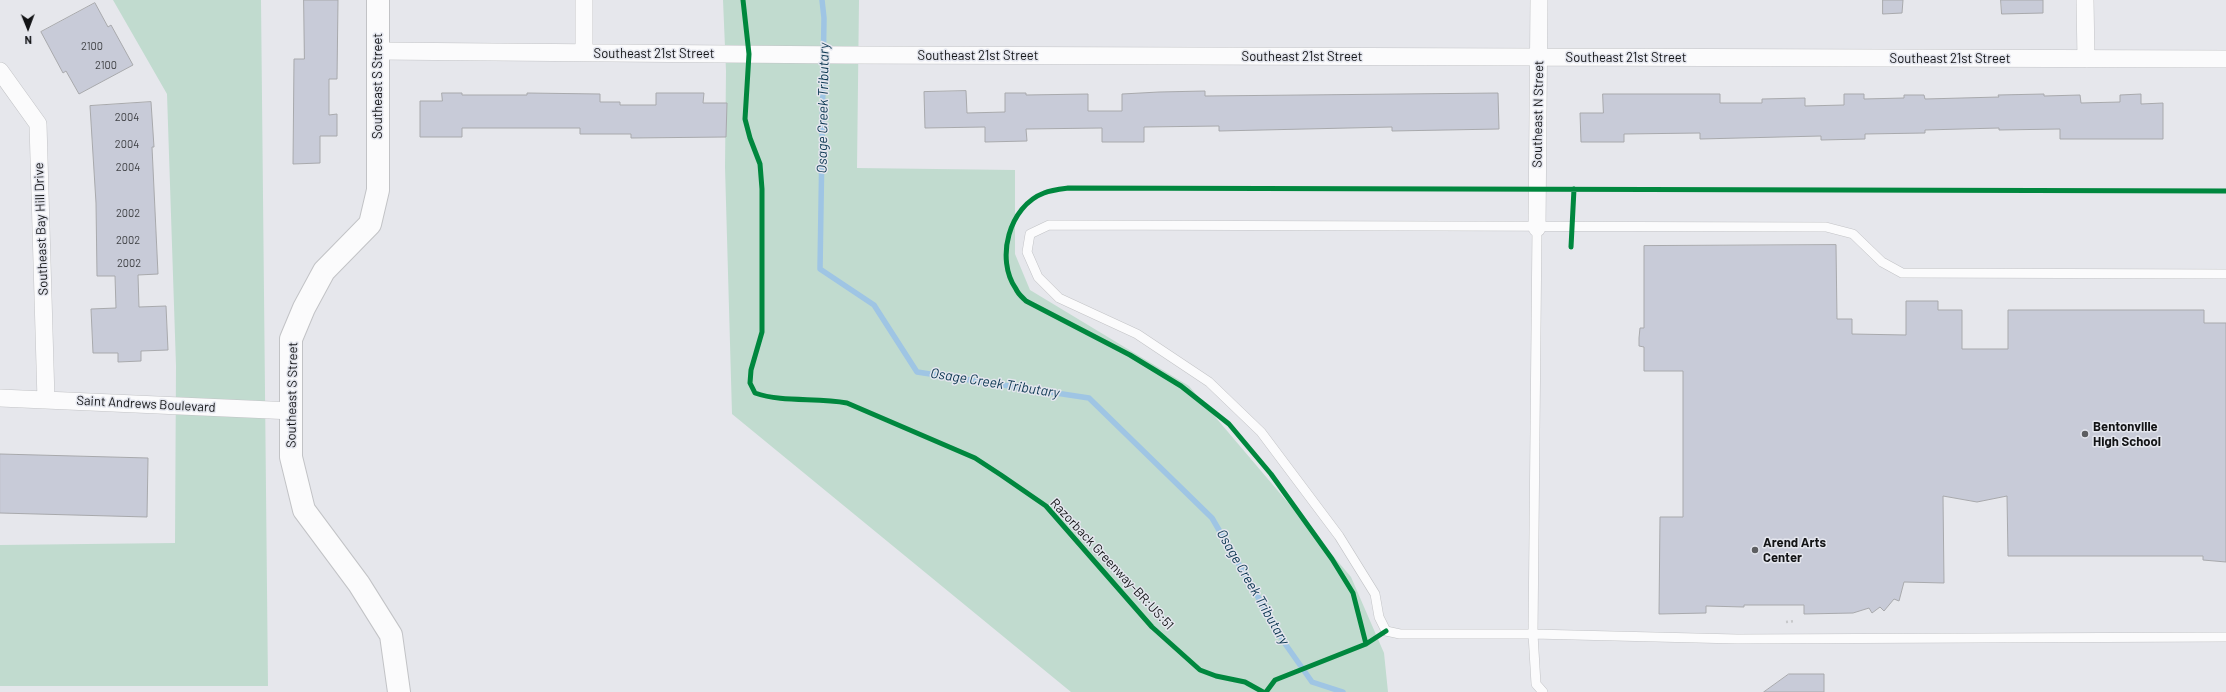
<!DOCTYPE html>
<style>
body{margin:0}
#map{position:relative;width:2226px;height:692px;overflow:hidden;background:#e6e7ec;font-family:Barlow,sans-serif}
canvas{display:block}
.north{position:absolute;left:8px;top:8px;width:40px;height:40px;-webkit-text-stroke:3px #e4e6ee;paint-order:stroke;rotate:179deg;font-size:11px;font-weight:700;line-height:16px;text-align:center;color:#131416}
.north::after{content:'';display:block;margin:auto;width:14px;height:18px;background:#131416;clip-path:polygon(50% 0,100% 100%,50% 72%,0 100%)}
</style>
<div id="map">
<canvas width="2226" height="692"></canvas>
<div class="north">N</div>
</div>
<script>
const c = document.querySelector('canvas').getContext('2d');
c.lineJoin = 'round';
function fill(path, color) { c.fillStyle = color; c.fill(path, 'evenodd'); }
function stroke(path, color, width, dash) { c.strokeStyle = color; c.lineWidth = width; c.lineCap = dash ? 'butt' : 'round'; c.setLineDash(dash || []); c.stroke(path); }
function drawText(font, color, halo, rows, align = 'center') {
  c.font = font + ' Barlow,sans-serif'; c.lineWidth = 3; c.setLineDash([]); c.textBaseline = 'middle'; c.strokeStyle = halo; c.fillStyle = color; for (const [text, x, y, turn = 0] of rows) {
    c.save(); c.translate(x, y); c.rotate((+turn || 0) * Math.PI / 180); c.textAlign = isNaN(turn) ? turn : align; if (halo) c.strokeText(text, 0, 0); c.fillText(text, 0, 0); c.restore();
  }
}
fill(new Path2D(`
 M113,0H261L268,686H0V545L175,543L176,366L167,94Z
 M723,0H859L857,168L1015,170V254L1030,290L1189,386L1351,577L1384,653L1388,692H1071L732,414L725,167L726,71Z`), '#c1dbcf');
stroke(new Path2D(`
 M822,0L824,18L820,269L874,305L917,372L1089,398L1212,518L1286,645L1312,682L1343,692`), '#9fc5e4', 5.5);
const building = new Path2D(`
 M304,0H338L337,79H329V115L337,114V136H320V163L293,164L294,59H304Z
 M1883,0H1903L1902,13L1883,14Z
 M2001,0H2043V13L2002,14Z
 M95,3L108,27L111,25L133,65L79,94L66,71L63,73L41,32Z
 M966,91L967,113L1005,112V93H1026V95L1088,94V111H1122V94L1159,92L1205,91V96L1498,93L1499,129L1392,131V127L1219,131V126L1144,127V142H1102V128L1026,129L1027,141L985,142V127L925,128L924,92Z
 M442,93H462V95H527V93L600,94V102H620V105H656V93H704L703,103H727L726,137L631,138V134H580V128H462V137H420V101H442Z
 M1603,94H1720V103H1762V99L1805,98V106L1844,105V94H1864V99L1904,98V95H1924L1925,99L1999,97L1998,95L2044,94V96L2080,95L2081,103L2120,102V95L2141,94V104L2163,103V139H2060V129L1999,130V128L1925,130V133L1865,134V139L1821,140V136L1700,139V133L1624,134V142H1581L1580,113H1603Z
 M151,102L154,147H152L158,274L138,275L139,307L166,306L168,350L141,351V361L118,362V353H93L91,309L116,308L115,276H97L96,203L90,106Z
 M1836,245L1837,319H1852V334L1906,335V301H1938V310H1962V349H2008V310H2204V323H2226V562L2203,560V556H2008L2007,496L1977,502L1943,496L1944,583L1904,582L1899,601L1894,599L1884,611L1880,607L1872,613L1869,608L1853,613L1804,614V605H1744V607L1706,606V613L1659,614L1660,517H1683V371H1644V347L1639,346V338L1640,328H1644V246Z
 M0,454L148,458L147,517L0,513Z
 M1789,674H1824V692H1764Z`);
fill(building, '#c8cbd8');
stroke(building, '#a8a9ac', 1);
const service = new Path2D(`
 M1537,228L1533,634L1536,684L1543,692
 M2226,274L1902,273L1882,262L1853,234L1826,227L1049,225L1030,234L1027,252L1038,277L1059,298L1137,334L1209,382L1261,432L1339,536L1375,594L1379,617L1386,631L1400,634H1533L1737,639L2226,637`);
const minor = new Path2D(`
 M2085,0L2086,59
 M377,51L846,55L2226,59
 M584,53V0
 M0,71L38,124L46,400
 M1537,228L1539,0
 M0,398L293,411`);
const tertiary = new Path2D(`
 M378,0V190L370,224L324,271L304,308L291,339V457L304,510L359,584L391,635L399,692`);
stroke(service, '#c2c3c6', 10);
stroke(minor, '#c2c3c6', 18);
stroke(tertiary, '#c2c3c6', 24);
stroke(new Path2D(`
 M1786,622L1795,621`), '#c7c8ca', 2.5, [2, 3]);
stroke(service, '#fbfbfc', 9);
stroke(minor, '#fbfbfc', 17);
stroke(tertiary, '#fbfbfc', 22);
stroke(new Path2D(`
 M743,0L749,54L745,119L750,138L760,164L762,189V332L751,370L750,383L755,393C783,403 817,397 847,403L975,458L1001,475L1046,506L1152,627L1200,670L1216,676L1245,682L1263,692
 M1571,247L1574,189
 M1366,644L1353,593L1332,559L1271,474L1229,424L1181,386L1130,355L1026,301C1022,297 1018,294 1016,289C995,259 1009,206 1044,193C1051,190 1060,189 1068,188L2226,191
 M1266,692L1275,680L1366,644L1386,631`), '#00873e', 5);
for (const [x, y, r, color] of [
 [2085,434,4,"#5d5e61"],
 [1755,550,4,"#5d5e61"]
]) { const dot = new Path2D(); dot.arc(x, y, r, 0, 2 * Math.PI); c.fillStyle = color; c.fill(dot); stroke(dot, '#e4e6ee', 1.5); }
drawText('11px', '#404246', null, [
 ["2100",92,46],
 ["2100",106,65],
 ["2004",127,117],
 ["2004",127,144],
 ["2004",128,167],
 ["2002",128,213],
 ["2002",128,240],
 ["2002",129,263]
]);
drawText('13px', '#131416', '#e4e6ee', [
 ["Southeast 21st Street",654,54],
 ["Southeast 21st Street",978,56],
 ["Southeast 21st Street",1302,57],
 ["Southeast 21st Street",1626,58],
 ["Southeast 21st Street",1950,59],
 ["Southeast S Street",378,86,-90],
 ["Southeast N Street",1538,114,-89],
 ["Southeast Bay Hill Drive",41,229,-92],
 ["Southeast S Street",292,395,-89],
 ["Saint Andrews Boulevard",146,404,3],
 ["Razorback Greenway-BR:US:51",1112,564,47]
]);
drawText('bold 13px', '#131416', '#e4e6ee', [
 ["Bentonville",2093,427],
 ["High School",2093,442],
 ["Arend Arts",1763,543],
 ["Center",1763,558]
], 'left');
drawText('italic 14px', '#0c3752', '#e4e6ee', [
 ["Osage Creek Tributary",823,108,-89],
 ["Osage Creek Tributary",995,383,9],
 ["Osage Creek Tributary",1253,587,60]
]);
</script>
